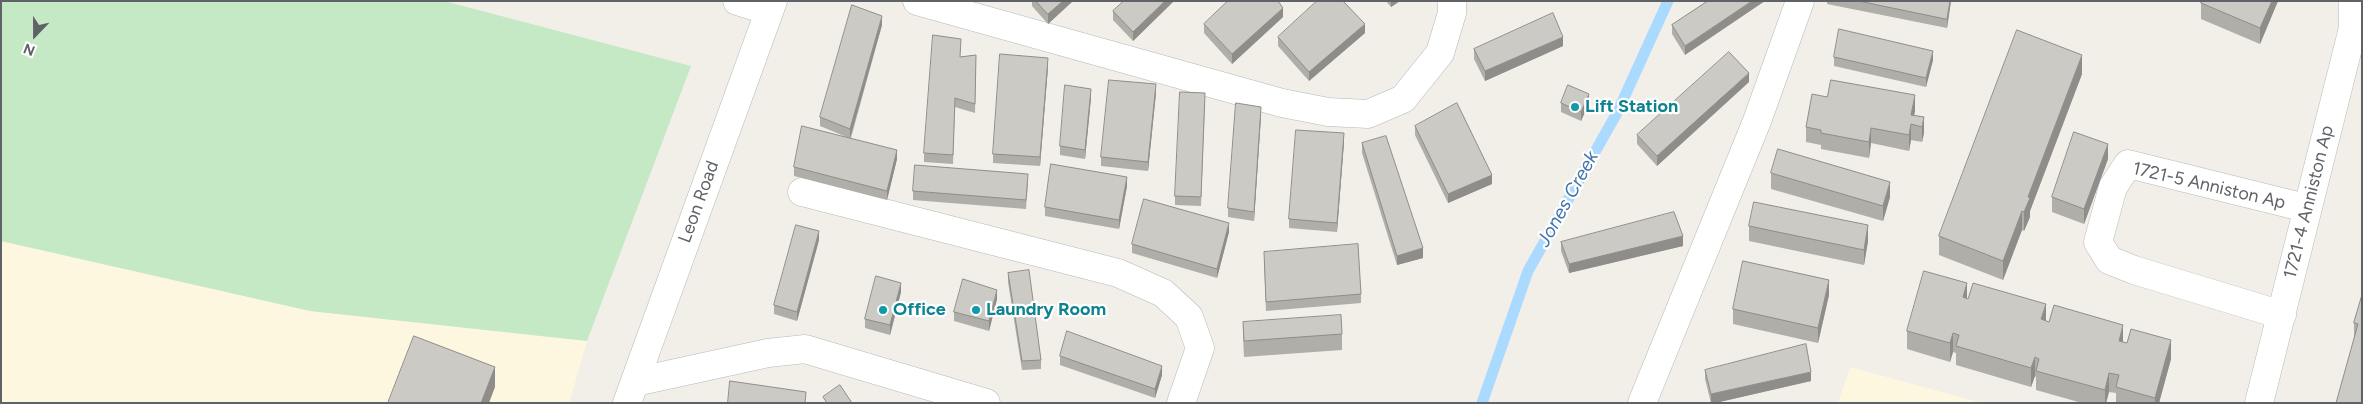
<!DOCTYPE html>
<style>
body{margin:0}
#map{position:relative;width:2363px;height:404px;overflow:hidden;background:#f1efe8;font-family:Figtree,sans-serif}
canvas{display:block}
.frame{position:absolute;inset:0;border:2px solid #5f6368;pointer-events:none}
.north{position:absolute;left:10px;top:10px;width:50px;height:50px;-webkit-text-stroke:4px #fff;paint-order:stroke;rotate:202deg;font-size:14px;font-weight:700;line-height:20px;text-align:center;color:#5f6368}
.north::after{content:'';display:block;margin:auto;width:18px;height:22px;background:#5f6368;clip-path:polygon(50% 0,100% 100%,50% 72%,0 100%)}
</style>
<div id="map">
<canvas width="2363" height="404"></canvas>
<div class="frame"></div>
<div class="north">N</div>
</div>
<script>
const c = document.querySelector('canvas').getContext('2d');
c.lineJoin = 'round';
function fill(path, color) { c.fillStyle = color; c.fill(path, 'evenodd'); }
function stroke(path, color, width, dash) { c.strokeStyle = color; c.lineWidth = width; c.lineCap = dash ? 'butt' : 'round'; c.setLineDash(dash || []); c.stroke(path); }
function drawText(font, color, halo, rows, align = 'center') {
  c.font = font + ' Figtree,sans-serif'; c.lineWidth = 4.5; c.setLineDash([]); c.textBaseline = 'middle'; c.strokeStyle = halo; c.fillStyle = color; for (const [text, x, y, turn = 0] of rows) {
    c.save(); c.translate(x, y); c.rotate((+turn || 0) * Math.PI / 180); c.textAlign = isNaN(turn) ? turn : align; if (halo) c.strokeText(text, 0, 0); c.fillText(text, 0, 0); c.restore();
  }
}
fill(new Path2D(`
 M1,241L310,311L587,341L569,403H1Z
 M1850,367L1982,403H1838Z`), '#fef7e0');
fill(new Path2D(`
 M1,1H444L691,66L587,341L310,311L1,241Z`), '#c5e8c5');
stroke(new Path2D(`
 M1482,403L1528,271L1618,111L1668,1`), '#aadaff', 11);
const street = new Path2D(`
 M737,1L769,11
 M917,1L1282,103L1328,112L1368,114L1403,99L1440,53L1452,13V1
 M802,192L1118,273L1163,293L1189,317L1200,348L1181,403
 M2282,315L2134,270L2109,260L2098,242L2113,187L2128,164L2306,208
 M635,382L768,353L805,349L986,403
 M627,403L773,1
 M1642,403L1757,121L1800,1
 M2259,403L2353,28V1`);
stroke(street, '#b5b8bc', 29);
stroke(street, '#fff', 28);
fill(new Path2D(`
 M1032,1H1073L1048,24L1032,6Z
 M1174,1L1133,41L1113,20V11Z
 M1386,1H1400L1391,7Z
 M1708,1L1685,55L1672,34V25Z
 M1827,1H1951L1947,28L1827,4Z
 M2202,1H2278L2260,44L2201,19V3Z
 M1283,17L1232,64L1204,33V24Z
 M882,25L851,138L897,159L887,200L794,176V167L849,138L820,126V117Z
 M1365,33L1309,81L1278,46V37Z
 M1563,46L1485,81L1474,59V49Z
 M976,55L975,113L955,107L953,164L924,162V153L961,57Z
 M1834,57L1933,60L1926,87L1834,66Z
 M1048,67L1040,166L993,163V154Z
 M2082,74L2030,211V217L2024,231L2022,230L2003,280L1939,255V236Z
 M1749,82L1657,166L1637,144V135Z
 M1156,93L1148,171L1101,166V157Z
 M1091,98L1085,159L1060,155V146Z
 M1205,102L1201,206L1175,205V196Z
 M1561,103H1589L1581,121L1561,112Z
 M1915,111L1914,115L1924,117V133L1922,142L1911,140L1909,151L1871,143L1869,158L1821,149V145L1806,142V127Z
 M1261,116L1254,221L1228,217V208Z
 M1415,126L1492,184L1448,203L1415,135Z
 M1344,142L1337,232L1289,228V219Z
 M1362,143L1423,258L1397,265L1362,153Z
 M2108,159L2084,224L2052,212V197Z
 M1771,173L1890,197L1883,221L1771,189Z
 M1028,183L1026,209L913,200V191Z
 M1127,186L1119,229L1045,216V207Z
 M1749,226L1868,241L1864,265L1749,241Z
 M1229,232L1217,278L1132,253V244Z
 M819,240L797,321L774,314V305Z
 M1561,242L1683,246L1569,273L1561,251Z
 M1264,261L1361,294V303L1266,311Z
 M1008,273L1041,360V369L1022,370L1008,282Z
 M901,292L890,335L865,328V319Z
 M1829,295L1818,343L1733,324V309Z
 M2362,295V403L2354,340V323Z
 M997,299L989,331L954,321V312Z
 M1967,299L2123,342L2171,359L2159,403H2116V393L2109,392L2106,403H2082L2036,390V377L2035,376L2031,387L1956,365V353L1953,352L1950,362L1907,349V331Z
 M1243,322L1342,334V350L1244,357L1243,337Z
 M1060,356L1162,375L1155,398L1060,365Z
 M1705,370L1811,381L1715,403H1711L1705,379Z`), '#afaea9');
fill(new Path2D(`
 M1063,1H1073L1048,24V14Z
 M1165,1H1174L1133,41V32Z
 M1391,1H1400L1391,7Z
 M1752,1H1765L1685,55V46Z
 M1950,1H1951L1947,28V19Z
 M2272,1H2278L2260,44V28Z
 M1283,8V17L1232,64V54Z
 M882,16V25L850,138V129Z
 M1365,24V33L1309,81V72Z
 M1563,37V46L1485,81V71Z
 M1933,51V60L1926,87V78Z
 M2082,55V74L2030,211V217L2024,231V212L2028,197Z
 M1048,58V67L1040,166V157Z
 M1749,73V82L1657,166V156Z
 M1156,84V93L1148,171V162Z
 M1091,89V98L1085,159V150Z
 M1589,94V103L1581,121V112Z
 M1915,95V111L1912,125L1911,124V140L1909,151V135L1911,115Z
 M1261,107V116L1254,221V212Z
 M1924,117V133L1922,142V127Z
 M1871,128V143L1869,158V142Z
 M1344,133V142L1337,232V223Z
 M2108,144V159L2084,224V209Z
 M897,150V159L887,200V191Z
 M1492,175V184L1448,203V194Z
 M1127,177V186L1119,229V220Z
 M1890,182V197L1883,221V206Z
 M2022,211V230L2003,280V261Z
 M1229,223V232L1217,278V269Z
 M1868,225V241L1864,265V250Z
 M819,231V240L797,321V312Z
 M1683,236V246L1569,273V264Z
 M1423,248V258L1397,265V256Z
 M1829,280V295L1818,343V328Z
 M901,283V292L890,335V325Z
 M1967,283V302L1963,297Z
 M997,290V299L989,331V321Z
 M2046,304V323L2041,319Z
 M2123,325V344L2119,341Z
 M1953,333V352L1950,362V343Z
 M2171,340V359L2159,403H2155V398Z
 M2035,357V376L2031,387V368Z
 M1162,366V375L1155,398V389Z
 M495,367V387L489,403H481Z
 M1811,372V381L1715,403H1711V394Z
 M2109,373V392L2106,403H2105V390Z`), '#8f8d8a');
const building = new Path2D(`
 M1036,1H1063L1048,14Z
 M1124,1H1165L1133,32L1113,11Z
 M1228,1H1278L1283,8L1232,54L1204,24Z
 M1317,1H1343L1365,24L1309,72L1278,37Z
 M1708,1H1752L1685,46L1672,25Z
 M1859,1H1950L1947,19Z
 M2202,1H2272L2260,28L2201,3Z
 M852,5L882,16L850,129L820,117Z
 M1553,13L1563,37L1485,71L1474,49Z
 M1839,29L1933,51L1926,78L1834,57Z
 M2017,30L2082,55L2028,197L2030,198L2024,212L2022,211L2003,261L1939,236Z
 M933,35L961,39L960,57L976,55L975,104L955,98L953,155L924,153Z
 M1729,52L1749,73L1657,156L1637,135Z
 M1000,54L1048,58L1040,157L993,154Z
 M1109,80L1156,84L1148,162L1101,157Z
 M1831,80L1915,95L1911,115L1924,117L1922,127L1911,124L1909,135L1871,128L1869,142L1821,133V130L1806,127L1812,94L1827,97Z
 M1065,85L1091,89L1085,150L1060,146Z
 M1568,85L1589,94L1581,112L1561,103Z
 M1180,92L1205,93L1201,197L1175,196Z
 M1236,103L1261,107L1254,212L1228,208Z
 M1457,103L1492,175L1448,194L1415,126Z
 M802,126L897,150L887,191L794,167Z
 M1296,130L1344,133L1337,223L1289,219Z
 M2074,132L2108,144L2084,209L2052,197Z
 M1386,136L1423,248L1397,256L1362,143Z
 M1778,149L1890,182L1883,206L1771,173Z
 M1051,164L1127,177L1119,220L1045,207Z
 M915,165L1028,174L1026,200L913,191Z
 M1144,199L1229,223L1217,269L1132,244Z
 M1754,202L1868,225L1864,250L1749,226Z
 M1674,212L1683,236L1569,264L1561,242Z
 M796,225L819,231L797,312L774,305Z
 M1358,244L1361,294L1266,302L1264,252Z
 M1743,261L1829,280L1818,328L1733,309Z
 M1029,270L1041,360L1022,361L1008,273Z
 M1924,271L1967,283L1963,297L1968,299L1973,283L2046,304L2041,319L2049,322L2054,305L2123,325L2119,341L2127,343L2131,329L2171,340L2155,398L2116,387L2119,375L2109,373L2105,390L2036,371L2039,359L2035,357L2031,368L1956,346L1959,335L1953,333L1950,343L1907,331Z
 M876,276L901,283L890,325L865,319Z
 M963,279L997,290L989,321L954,312Z
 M2362,295V403H2336L2358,324L2354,323Z
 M1341,315L1342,334L1244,341L1243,322Z
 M1067,331L1162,366L1155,389L1060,356Z
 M414,336L495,367L481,403H388Z
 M1806,344L1811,372L1711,394L1705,370Z
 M730,381L806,392L805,403H728Z
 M840,385L852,403H827L823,397Z`);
fill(building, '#cccac5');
stroke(building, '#8f8d8a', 1);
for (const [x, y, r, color] of [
 [1575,107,5,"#0f9aa8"],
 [883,310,5,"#0f9aa8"],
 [976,310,5,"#0f9aa8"]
]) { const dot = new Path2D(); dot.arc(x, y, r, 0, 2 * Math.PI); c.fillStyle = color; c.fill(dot); stroke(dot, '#fff', 2); }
drawText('bold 18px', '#0d838f', '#fff', [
 ["Lift Station",1585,107],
 ["Office",893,310],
 ["Laundry Room",986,310]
], 'left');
drawText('18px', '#5f6368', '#fff', [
 ["1721-5 Anniston Ap",2209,186,13],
 ["Leon Road",699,202,-70],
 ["1721-4 Anniston Ap",2309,202,-76]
]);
drawText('italic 19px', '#4174aa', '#fff', [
 ["Jones Creek",1568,199,-61]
]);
</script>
